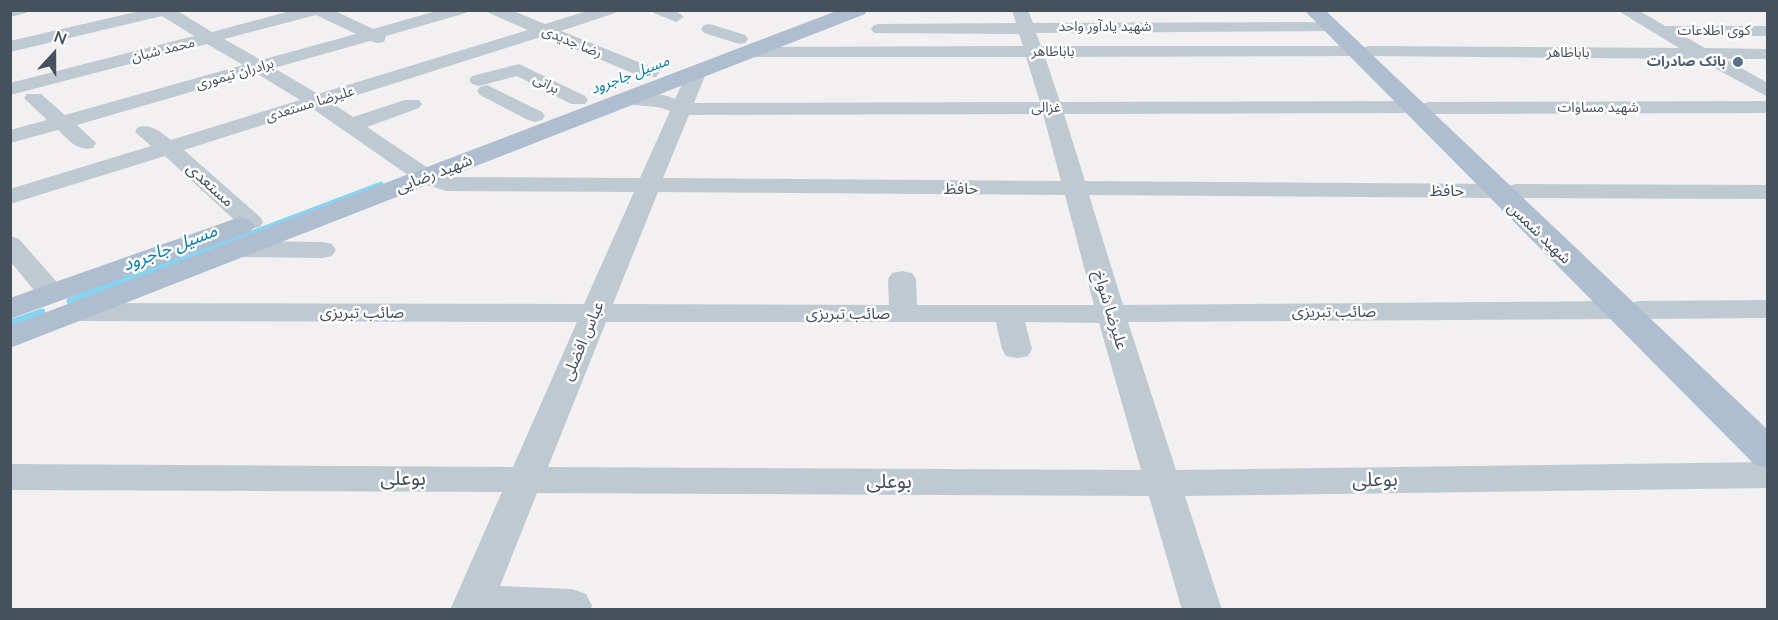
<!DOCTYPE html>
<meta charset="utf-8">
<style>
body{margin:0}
#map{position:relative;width:1778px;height:620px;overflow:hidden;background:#f2f0f0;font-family:Mulish,sans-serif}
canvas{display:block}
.frame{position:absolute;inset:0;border:12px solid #46515e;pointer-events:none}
.north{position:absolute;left:24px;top:24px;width:60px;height:60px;-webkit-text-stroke:4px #fff;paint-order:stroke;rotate:21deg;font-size:16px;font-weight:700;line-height:24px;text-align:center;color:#46515e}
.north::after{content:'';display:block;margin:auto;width:21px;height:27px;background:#46515e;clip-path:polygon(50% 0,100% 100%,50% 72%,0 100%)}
</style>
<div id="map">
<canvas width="1778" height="620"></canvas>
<div class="frame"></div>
<div class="north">N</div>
</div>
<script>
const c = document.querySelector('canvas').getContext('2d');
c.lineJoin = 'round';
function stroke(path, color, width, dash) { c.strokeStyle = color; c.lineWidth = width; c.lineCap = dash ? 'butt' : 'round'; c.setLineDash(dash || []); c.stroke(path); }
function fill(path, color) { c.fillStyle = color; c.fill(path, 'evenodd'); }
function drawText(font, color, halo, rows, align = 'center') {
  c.font = font + ' Mulish,"Noto Sans Arabic",sans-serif'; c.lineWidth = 5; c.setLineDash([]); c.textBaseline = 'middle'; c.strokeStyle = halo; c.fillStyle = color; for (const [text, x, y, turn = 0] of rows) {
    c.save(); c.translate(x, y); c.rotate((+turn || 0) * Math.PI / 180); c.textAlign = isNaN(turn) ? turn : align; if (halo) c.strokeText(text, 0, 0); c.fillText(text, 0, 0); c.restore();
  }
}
stroke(new Path2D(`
 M233,240L381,184`), '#86d4f1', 5);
stroke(new Path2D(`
 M70,301L237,238
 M10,323L42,312`), '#86d4f1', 7);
fill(new Path2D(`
 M10,10H28L26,13L10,17Z
 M144,10H176L212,32L294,10H333L373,29L440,10H468L466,13L386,36L384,42L378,43L370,41L274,68L318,94L528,30L489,13L487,10H511L545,24L590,10H617L615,13L561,31L656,69L659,73L656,77H642L544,36L332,103L353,117L405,100H419L422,104L419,108L367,127L434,172L448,177L640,178L670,111C654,104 638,107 622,103L619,99L622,95C638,91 660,92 675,99L689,69H703L706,73L694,103L1040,102L1026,57H752L746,56L743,52L746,48L752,47L1023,46L1019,34L874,33L871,29L874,25L880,24L1016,23L1012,10H1028L1033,23L1329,22L1335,23L1338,27L1335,31L1036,33L1041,46H1355L1362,48L1369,46L1679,48L1617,10H1638L1665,26H1768V36H1684L1705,48L1768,49V59H1725L1768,83V97L1698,59L1369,56L1362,54L1355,56L1045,57L1060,102L1411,101L1420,105L1428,102L1768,101V113L1428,114L1419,110L1411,113L1064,114L1085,181L1497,184L1506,187L1515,184L1768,185V199L1515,198L1506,195L1497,198L1089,195L1123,305L1618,301L1628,304L1638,301L1768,300V318L1638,319L1628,316L1618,319L1128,322L1176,470L1768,462V488L1185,496L1222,610H1182L1149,496L537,493L500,586L572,589L586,594L592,606L590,610H450L502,492L10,490V464L513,467L577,322L78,321L68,318L64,312L68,306L78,303L584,304L634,192L446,191L418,182L313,109L184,150L260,217L263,222L260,227L251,229L242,227L165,156L10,204V189L151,146L135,132L138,127C152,124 160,132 171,140L300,100L256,73L77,125L96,143L93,148C77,152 69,140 58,130L10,143V130L47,120L24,98L27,94H41L65,115L243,65L207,44L10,95V83L194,36L162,16L10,52V41ZM316,15L356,34L261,60L224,39ZM1043,114L1061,181L663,178L689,115ZM658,192L1065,195L1094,305H917L916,279L912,273L902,271L892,273L888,279L889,305L613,304ZM606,322H996L1002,349L1006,356L1017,358L1028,356L1032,349L1025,322L1099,323L1141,470L548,467Z
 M652,10H675L684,17L676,22L654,13Z
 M710,24L745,35L748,39L745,43L739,44L704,33L701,29L704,25Z
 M519,64L585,96L588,100L585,104H571L517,76L479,86L472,84L469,80L472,76Z
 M487,85L542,112L545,116L542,120L535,122L528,120L480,95L477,91L480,87Z
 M10,236L19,239L62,288L66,294L62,300L52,302L42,300L10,261Z
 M241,241L323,242L332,244L336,250L332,256L323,258L241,257L232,255L228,249L232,243Z`), '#bfc9d2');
fill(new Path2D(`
 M839,10H867L865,14L10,348V326Z
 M1304,10H1325L1768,430V468L1754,464Z
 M240,217L250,220L255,226L250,232L10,319V298Z`), '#aebdd0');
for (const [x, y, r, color] of [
 [1738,62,6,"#5c6f8a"]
]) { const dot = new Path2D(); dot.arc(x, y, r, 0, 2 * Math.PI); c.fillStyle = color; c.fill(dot); stroke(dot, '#fff', 2); }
drawText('14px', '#46515e', '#fff', [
 ["شهید یادآور واحد",1105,27],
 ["کوی اطلاعات",1714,31],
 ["رضا جدیدی",572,42,22],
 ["محمد شبان",163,50,-14],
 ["باباطاهر",1053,52],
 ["باباطاهر",1568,53],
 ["برادران تیموری",235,74,-16],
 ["براتی",546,84,27],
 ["علیرضا مستعدی",310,104,-17],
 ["غزالی",1046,108],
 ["شهید مساوات",1598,108]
]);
drawText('bold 14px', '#4e5e75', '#fff', [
 ["بانک صادرات",1726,62]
], 'right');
drawText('italic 15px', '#057dac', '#fff', [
 ["مسیل جاجرود",630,75,-21]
]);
drawText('16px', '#46515e', '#fff', [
 ["شهید رضایی",434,174,-21],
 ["مستعدی",210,185,42],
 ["حافظ",961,189],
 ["حافظ",1447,191],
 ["شهید شمس",1539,233,44],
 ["علیرضا شواخ",1110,310,73],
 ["صائب تبریزی",1334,312],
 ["صائب تبریزی",362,313],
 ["صائب تبریزی",848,314],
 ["عباس افضلی",583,341,-67]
]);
drawText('italic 18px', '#057dac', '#fff', [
 ["مسیل جاجرود",170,248,-21]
]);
drawText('20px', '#46515e', '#fff', [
 ["بوعلی",403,479],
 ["بوعلی",1375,480,-1],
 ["بوعلی",889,482]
]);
</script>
